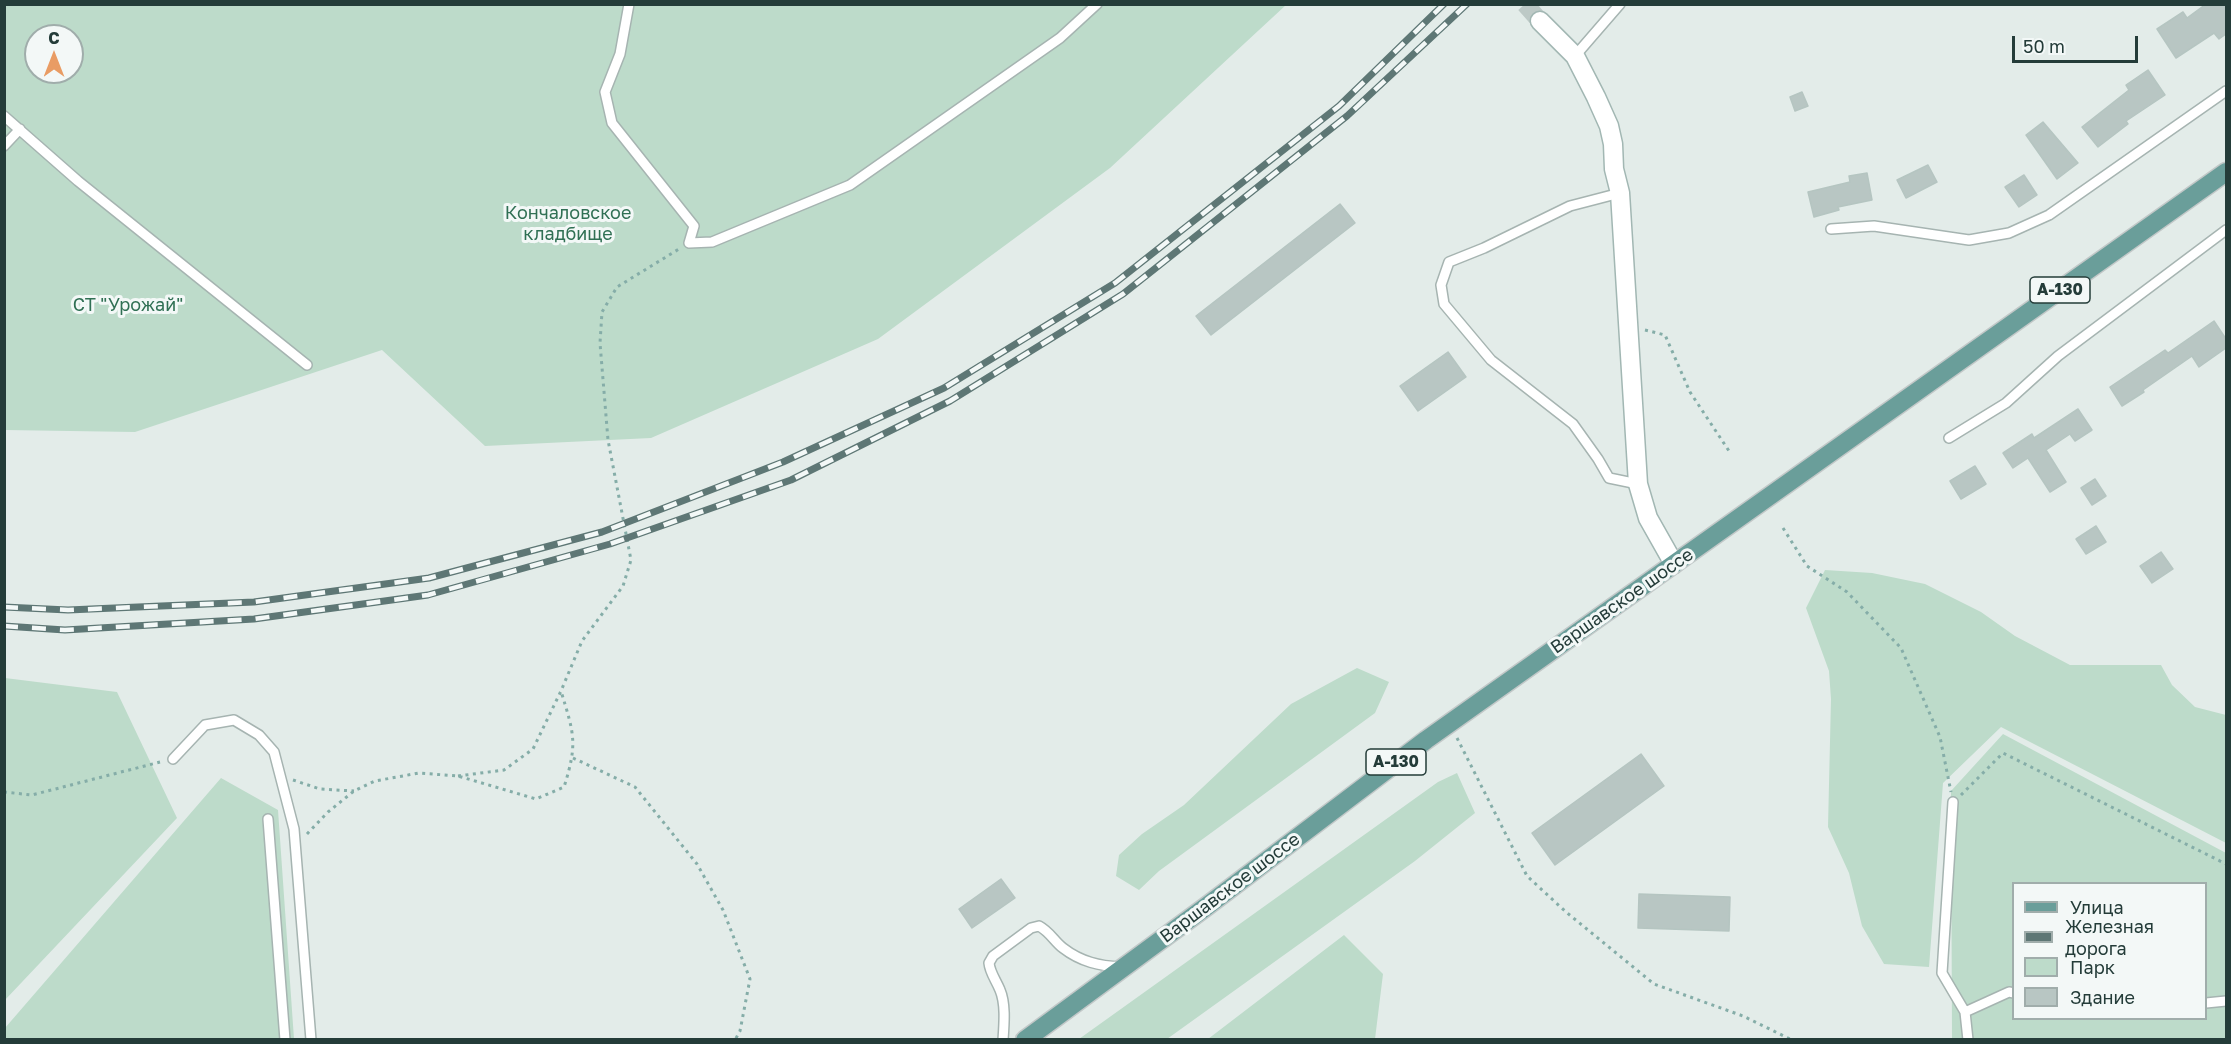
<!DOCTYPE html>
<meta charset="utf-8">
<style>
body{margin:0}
#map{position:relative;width:2231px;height:1044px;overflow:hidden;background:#e3ece9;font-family:"Golos Text",sans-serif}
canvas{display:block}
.frame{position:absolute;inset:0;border:6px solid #243c39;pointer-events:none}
.legend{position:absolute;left:2012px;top:882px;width:195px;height:138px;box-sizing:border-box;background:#f3f8f7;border:2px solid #a0adab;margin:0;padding:8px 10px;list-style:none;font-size:18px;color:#243c39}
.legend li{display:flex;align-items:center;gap:12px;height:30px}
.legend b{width:30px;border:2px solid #a0adab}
.north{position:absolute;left:24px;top:24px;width:60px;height:60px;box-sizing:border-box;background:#f3f8f7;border:2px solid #a0adab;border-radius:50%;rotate:0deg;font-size:16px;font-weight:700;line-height:24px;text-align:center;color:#243c39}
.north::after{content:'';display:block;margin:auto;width:21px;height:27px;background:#e99c64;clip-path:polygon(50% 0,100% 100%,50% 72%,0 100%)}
.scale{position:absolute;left:2012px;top:36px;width:126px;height:27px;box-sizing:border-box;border:3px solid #243c39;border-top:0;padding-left:8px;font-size:18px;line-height:21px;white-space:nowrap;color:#243c39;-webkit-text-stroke:4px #f3f8f7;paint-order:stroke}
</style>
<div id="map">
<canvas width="2231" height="1044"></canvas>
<div class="frame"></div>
<ul class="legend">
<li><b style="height:8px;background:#6a9e9a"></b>Улица</li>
<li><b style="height:8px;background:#5e7775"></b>Железная дорога</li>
<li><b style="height:16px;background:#bddbca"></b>Парк</li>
<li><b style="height:16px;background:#b8c6c3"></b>Здание</li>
</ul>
<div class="north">С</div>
<div class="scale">50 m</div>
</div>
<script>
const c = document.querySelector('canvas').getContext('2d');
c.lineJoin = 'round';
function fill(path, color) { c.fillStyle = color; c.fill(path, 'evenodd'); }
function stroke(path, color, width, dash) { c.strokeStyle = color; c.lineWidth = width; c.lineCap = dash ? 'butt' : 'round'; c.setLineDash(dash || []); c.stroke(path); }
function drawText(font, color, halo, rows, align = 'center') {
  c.font = font + ' "Golos Text",sans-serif'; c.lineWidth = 6; c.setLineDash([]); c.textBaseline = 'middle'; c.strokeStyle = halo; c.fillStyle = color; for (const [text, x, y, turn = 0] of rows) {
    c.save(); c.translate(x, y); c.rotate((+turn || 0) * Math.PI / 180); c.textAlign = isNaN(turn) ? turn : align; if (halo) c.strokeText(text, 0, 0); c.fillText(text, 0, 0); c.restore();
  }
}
fill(new Path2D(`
 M5,5H1286L1110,168L878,339L651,438L485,446L382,350L135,432L5,430ZM36,36H72V72H36Z
 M1825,570L1872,573L1925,584L1981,612L2015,636L2070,665H2161L2172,685L2195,707L2226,715V843L2001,727L1943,783L1929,967L1884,964L1862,926L1849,873L1828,827L1831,699L1829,671L1806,608Z
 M1357,668L1389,682L1375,713L1159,871L1139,890L1116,876L1119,855L1142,834L1184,805L1291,704Z
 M5,678L117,692L177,818L5,1000Z
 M2003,734L2226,853V1039H1952L1951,791ZM2014,884H2206V1018H2014Z
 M1457,773L1475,813L1415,861L1167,1039H1079L1438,782Z
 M221,778L278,810L294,1039L5,1040V1028Z
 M1344,935L1383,974L1375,1039H1208Z`), '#bddbca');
const building = new Path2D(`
 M2206,4H2226V34L2219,39L2214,33L2176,58L2157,29L2183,12L2187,18Z
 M2148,70L2165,95L2126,121L2128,124L2098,147L2082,127L2129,90L2126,85Z
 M1802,92L1808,106L1795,111L1790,97Z
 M2043,122L2078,163L2057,179L2026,135Z
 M1928,165L1937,182L1906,198L1897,180Z
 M1867,173L1872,200L1838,207L1839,210L1814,217L1808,192L1850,182L1849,176Z
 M2024,175L2037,195L2019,207L2005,187Z
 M1340,204L1355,223L1211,335L1196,316Z
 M2214,321L2226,339V348L2199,367L2192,356L2143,390L2144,392L2122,406L2110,387L2165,350L2168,353Z
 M1448,352L1466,377L1418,411L1400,386Z
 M2078,409L2092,430L2075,441L2070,434L2046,450L2066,482L2050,492L2028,458L2013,468L2003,453L2032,434L2034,438Z
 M1975,466L1986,484L1961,499L1950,481Z
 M2095,479L2106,496L2092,505L2081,488Z
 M2096,526L2106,542L2086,554L2076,539Z
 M2161,552L2173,569L2152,583L2140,566Z
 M1641,754L1664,786L1555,865L1532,833Z
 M1001,879L1015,898L972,928L959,909Z
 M1639,894L1730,897L1729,931L1638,928Z`);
fill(building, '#b8c6c3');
stroke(building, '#b5c5c1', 1.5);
stroke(new Path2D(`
 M1525,4L1540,21`), '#bdc9c6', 18, [18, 9]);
const lane = new Path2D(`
 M629,4L620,54L605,92L612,123L694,226L689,243L712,242L850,185L1060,38L1097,4
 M1575,56L1620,4
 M4,116L78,181L307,365
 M4,146L20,129
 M1620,193L1570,206L1484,248L1449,262L1441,285L1444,304L1491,360L1573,424L1598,459L1609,478L1638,484
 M1831,229L1874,226L1969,240L2009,233L2049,215L2226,91
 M1949,438L2006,403L2058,356L2226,230
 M173,759L205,725L234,720L259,735L274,752L294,829L311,1040
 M1953,802L1942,973L1965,1012L1968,1040
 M268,819L285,1040
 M2206,1003L2226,1001
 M1965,1012L2009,992L2014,993
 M1003,1040C1004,1025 1006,1004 1000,990C996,980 990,973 989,963L993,956L1031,928L1039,926C1050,932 1054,941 1063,948C1081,962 1100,966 1121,967`);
const secondary = new Path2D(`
 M1540,21L1575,56L1596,97L1609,126L1613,144L1614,169L1620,193L1638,484L1648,518L1674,564`);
const primary = new Path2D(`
 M1025,1040L1207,906L1426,740L2226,172`);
stroke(lane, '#a6b4b1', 12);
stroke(secondary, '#a2b7b3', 21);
stroke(primary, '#c2c8c8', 21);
stroke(new Path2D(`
 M1645,330L1665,335L1690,392L1731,454
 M1783,528L1807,566L1847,592L1901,648L1940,737L1951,792
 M1457,738L1527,876L1566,912L1654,984L1743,1016L1792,1040
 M573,758L635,787L697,864L723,910L750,979L740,1031L735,1040
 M458,776L504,770L533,749L561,691L582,641L623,586L631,560L608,440L600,343L602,312L617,287L679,249
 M293,780L320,789L354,791
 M4,792L32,795L160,762
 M1961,795L2003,753L2226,864
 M307,834L328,812L354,791L375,781L419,773L458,776L536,799L564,787C578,743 574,734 561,691`), '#85ada8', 3, [3, 4.5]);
stroke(lane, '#fff', 9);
stroke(secondary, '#fff', 18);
stroke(primary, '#6a9e9a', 18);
const rail = new Path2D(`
 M4,607L68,610L254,602L429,578L602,532L783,462L944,388L1115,283L1339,106L1444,4
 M4,626L65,630L254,619L428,595L610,544L791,480L950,401L1123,294L1347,116L1467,4`);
stroke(rail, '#5e7775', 7);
stroke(rail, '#f3f8f7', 4.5, [14]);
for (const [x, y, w] of [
 [2060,290,60],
 [1396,762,60]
]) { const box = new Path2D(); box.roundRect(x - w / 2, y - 13, w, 26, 4.5); c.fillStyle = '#f3f8f7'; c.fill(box); stroke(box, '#243c39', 1.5); }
drawText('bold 16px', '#243c39', null, [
 ["А-130",2060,290],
 ["А-130",1396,762]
]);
drawText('18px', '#307054', '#f3f8f7', [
 ["Кончаловское",568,213],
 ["кладбище",568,234],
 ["СТ \"Урожай\"",128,305]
]);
drawText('18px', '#243c39', '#f3f8f7', [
 ["Варшавское шоссе",1622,601,-35],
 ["Варшавское шоссе",1230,888,-37]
]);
</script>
